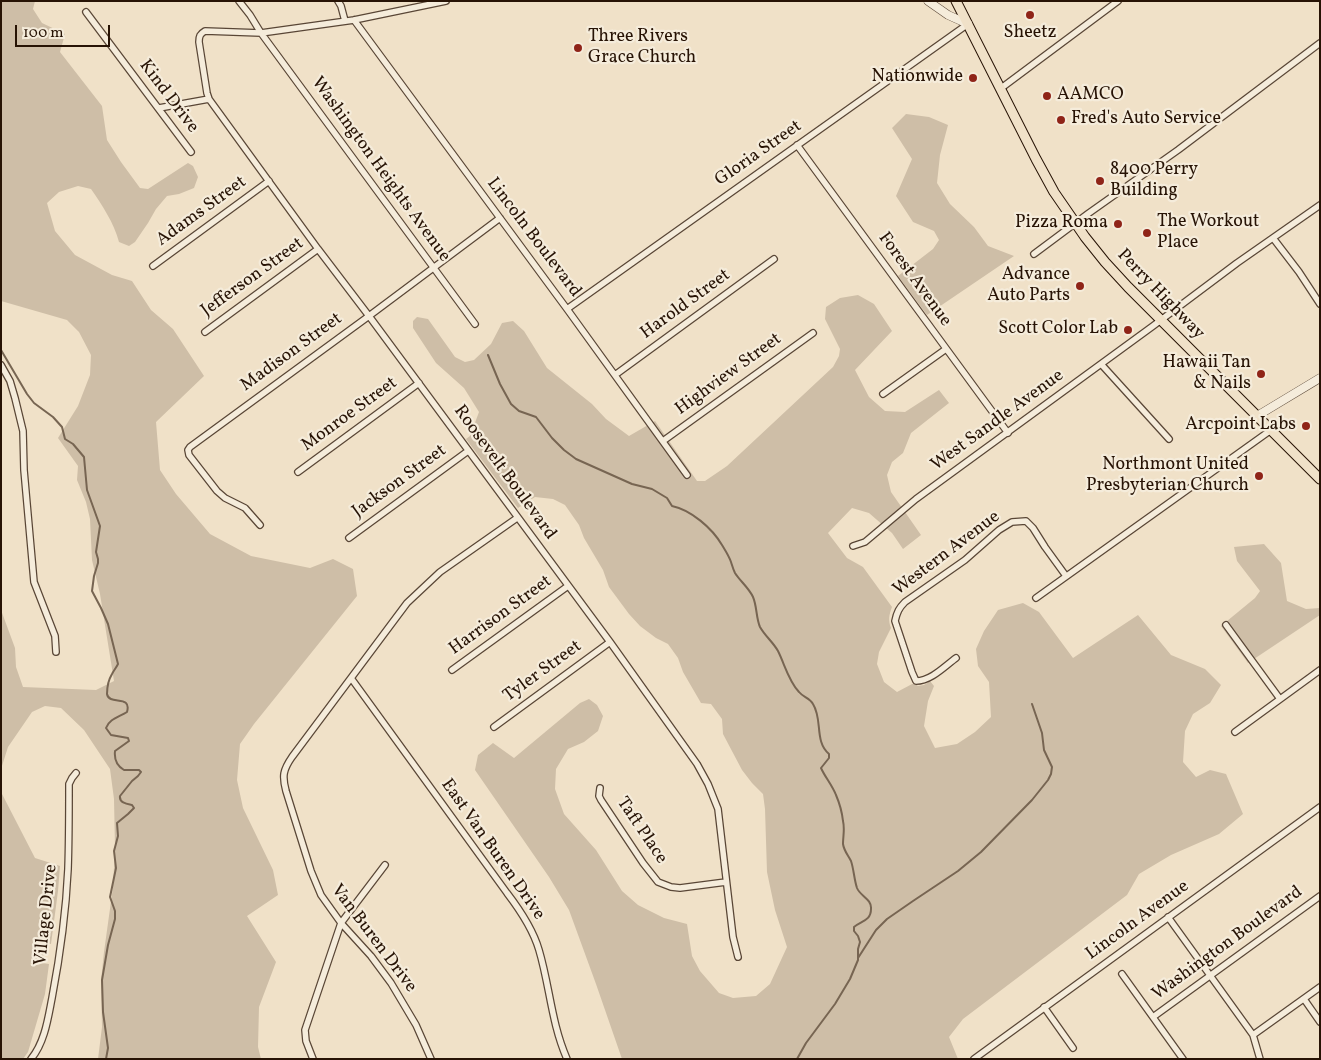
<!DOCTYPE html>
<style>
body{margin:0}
#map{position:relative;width:1321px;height:1060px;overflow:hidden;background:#f0e1c8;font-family:Vollkorn,serif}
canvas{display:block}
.frame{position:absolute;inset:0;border:2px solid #271305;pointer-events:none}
.scale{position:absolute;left:15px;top:25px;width:95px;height:22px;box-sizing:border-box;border:2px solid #271305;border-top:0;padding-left:6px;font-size:15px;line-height:18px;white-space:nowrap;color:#271305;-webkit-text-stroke:4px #f5ecdb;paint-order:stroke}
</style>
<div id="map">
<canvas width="1321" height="1060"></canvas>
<div class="frame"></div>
<div class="scale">100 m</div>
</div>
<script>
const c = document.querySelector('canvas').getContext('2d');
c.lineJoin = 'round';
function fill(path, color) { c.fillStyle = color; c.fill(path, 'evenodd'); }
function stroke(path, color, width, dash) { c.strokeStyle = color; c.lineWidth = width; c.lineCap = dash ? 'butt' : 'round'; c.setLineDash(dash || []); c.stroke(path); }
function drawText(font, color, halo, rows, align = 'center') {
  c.font = font + ' Vollkorn,serif'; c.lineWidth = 4.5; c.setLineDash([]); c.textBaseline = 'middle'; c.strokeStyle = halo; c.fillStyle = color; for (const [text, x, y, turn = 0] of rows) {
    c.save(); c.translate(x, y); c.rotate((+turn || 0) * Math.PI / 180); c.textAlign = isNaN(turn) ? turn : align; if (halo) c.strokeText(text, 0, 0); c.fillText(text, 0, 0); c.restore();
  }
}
fill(new Path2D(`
 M1,1H35L33,9L42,23L65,34L60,52L102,106L107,140L121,162L140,188L148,189L188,163L193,166L198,177L194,188L179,194L167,196L156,209L148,223L135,242L129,246L119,242C114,223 102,205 91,189L78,186L59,192L47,203L55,231L75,255L112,275L132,281L151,310L173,329L204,376L156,422L160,470L176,494L210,534L251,556L310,568L333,559L353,569L357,596L254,724L240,744L237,780L243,808L273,870L278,895L247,916L276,962L259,1007L258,1047L261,1059H98L102,1027L101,981L104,952L113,887L115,847L114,799L110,769L84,730L61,708L45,706L32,712L8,747L1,769V610L15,648L16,667L23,687L96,690L114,681L100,594L92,560L90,519L86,502L77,480L78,466L58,438L78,406L90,375L91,355L79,332L67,320L1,301Z
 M906,114L929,117L948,125L940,155L937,183L950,204L974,227L988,246L1014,256L927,315L898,276L933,249L939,240L934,231L913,222L896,196L912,159L892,128Z
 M858,295L874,304L892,331L855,370L869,397L885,411L905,412L939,390L949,403L911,433L903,453L892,462L887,475L891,492L921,535L903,549L892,533L869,513L852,508L828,533L847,558L863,567L892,607C889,615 888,620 891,628L879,652L877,664L884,682L897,692L914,683L918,686L924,685L930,681L934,686L928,701L924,726L935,748L957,744L975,732L991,717L989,682L978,666L976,649L984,631L998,610L1023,603L1039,612L1073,658L1138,615L1171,655L1205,669L1221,685L1210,703L1193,714L1185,731L1183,762L1196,777L1210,770L1226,774L1243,814L1219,834L1171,855L1139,874L1127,895L963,1019L949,1037L958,1059H622L596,984L569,910L549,877L475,770L478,755L493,743L514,758L580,703L589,699L597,705L603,716L598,731L584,742L568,749L556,769L555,789L564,814L596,850L622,891L638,905L664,918L687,924L692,956L700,971L719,993L733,998L756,996L770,984L787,947L775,910L767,872L765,809L763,794L752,783L742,770L723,734L722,719L711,704L701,703L683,672L678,658L668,644L656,638L640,626L629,614L609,587L603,570L584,538L579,525L565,505L553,499L535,497L518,508L466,439L470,436L479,412L464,388L436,363L413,328V321L417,317L428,319L455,357L465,362L474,360L491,344L502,323L513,321L524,331L547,368L592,404L606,419L629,436L655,421L697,481H705L727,466L833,367L839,356L840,349L825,319L826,307L840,298Z
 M1264,544L1281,563L1287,601L1306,609L1320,608V615L1248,663L1221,626L1255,598L1260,591L1237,561L1234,547Z
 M1,772L2,794L35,858L60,866L58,891L51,944L45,943L42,963L49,964L45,994L28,1052L23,1059H1Z`), '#cebea7');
stroke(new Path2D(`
 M1,350L27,394L34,403L53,417L62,427L65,439L73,444L84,457L87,490L100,526L96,552L98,559V563L94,576L92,591L101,608L108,624L118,664C116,668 114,670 112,674C109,679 107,688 107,694C109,706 132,694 127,712C119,717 109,719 106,728L111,735L128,738L129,741L115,751C114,760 117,766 124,770H139L141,772L138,776L132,781L120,796C119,803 127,804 132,805L134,808L128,814L117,823L118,836L114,851L116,868L110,897L115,911V919L108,945L102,980L103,1012L108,1048L106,1059
 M488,355L500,384L511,404L519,411L536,417L552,438L564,450L576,459L632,484L652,489L667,498L672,506C691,510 712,528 722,545C725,550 729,556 731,562C732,565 733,569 735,573C740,581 749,588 753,597C757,606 756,618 760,627C765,636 773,642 778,651C785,665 788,680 799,692C803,697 810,698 813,704C823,720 814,741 829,754V758L821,768C825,777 832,785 836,795C839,802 842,812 843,821C845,829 843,836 843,844C844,851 848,855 851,861C854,870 854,879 857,888C860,896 872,899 871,909C871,921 861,921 854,927V931L858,936L860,942L858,949V960L850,979L835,1004L806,1043L797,1059
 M858,958L876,930L887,919L913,901L958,871L981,852L1032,800L1048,780L1051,774L1052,767L1044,750L1042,733L1032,704`), '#776552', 2);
const minor = new Path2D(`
 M239,1L250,15L261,33L475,324
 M338,1L341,6L345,21
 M446,1L354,20L261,33L205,31C200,34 199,36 199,42L207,93L209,99L318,249L369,316L610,642L697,764L708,784L718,809L733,937L738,957
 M86,12L191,152
 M354,20L567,309L687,475
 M1000,89L1118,1
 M159,108L209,99
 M797,145L1008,433
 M1273,238L1299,272L1320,304
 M1034,254L1089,213L1178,150L1320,43
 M153,266L269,181
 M567,309L968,24
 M205,332L318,249
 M1101,364L1169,439
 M1,365L10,381L15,398L23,431L24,470L34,582L55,636L56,652
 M615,375L774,259
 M883,394L946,349
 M663,441L813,333
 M298,472L419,383
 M260,525L245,508L225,498L217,491L189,455L188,450L190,447L369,316L500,218
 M349,538L468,451
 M853,546L865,542L916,499L1153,326L1237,263L1320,205
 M1036,598L1271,430
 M1226,625L1280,699
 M956,658C945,666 931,681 916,681L912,672L895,621C897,612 899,608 905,602L965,560L999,530L1012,522L1026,521L1033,528L1045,547L1066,576
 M452,670L568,586
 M351,678L507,893C520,910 533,929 539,950C550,987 551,1022 567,1059
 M494,727L610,642
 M1235,732L1320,670
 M600,788L599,796L601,800L643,863L658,882L671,887L680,888L726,882
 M1168,917L1253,1035L1260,1059
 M1122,974L1183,1059
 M1304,999L1320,1022
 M1044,1007L1073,1048
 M1153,1017L1320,896
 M1253,1035L1320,987
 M31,1059C45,1042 48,1018 52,998C60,956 66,912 68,869C69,841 69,812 69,784L72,778L76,773
 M313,1059L306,1041L305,1030L341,923L385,865
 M431,1059L416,1025L391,983L371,956L341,923L321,895L311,871L286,791C282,776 283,770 292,757L407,603L440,572L517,518
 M974,1059L1320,807`);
const tertiary = new Path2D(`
 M928,1L948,15L968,24
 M1257,416L1320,378`);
const primary = new Path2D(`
 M956,1L1036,159L1054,192L1085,237L1105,262L1128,287L1320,479`);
stroke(minor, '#594636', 8);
stroke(tertiary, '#594636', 9);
stroke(primary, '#271305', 11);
stroke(minor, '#f5ecdb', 5.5);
stroke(tertiary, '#f5ecdb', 8);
stroke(primary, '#f0e1c8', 9);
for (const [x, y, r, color] of [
 [1030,15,5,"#8f2418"],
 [578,48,5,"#8f2418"],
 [973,78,5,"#8f2418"],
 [1047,96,5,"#8f2418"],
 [1061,120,5,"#8f2418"],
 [1100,181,5,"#8f2418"],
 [1118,224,5,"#8f2418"],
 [1147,233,5,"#8f2418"],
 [1080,286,5,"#8f2418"],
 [1128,330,5,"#8f2418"],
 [1261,374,5,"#8f2418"],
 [1306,426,5,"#8f2418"],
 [1259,476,5,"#8f2418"]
]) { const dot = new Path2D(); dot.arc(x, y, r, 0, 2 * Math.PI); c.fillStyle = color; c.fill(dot); stroke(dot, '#f5ecdb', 2); }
drawText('18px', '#271305', '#f5ecdb', [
 ["Sheetz",1030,34,"center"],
 ["Three Rivers",588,38,"left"],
 ["Grace Church",588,59,"left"],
 ["Nationwide",963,78],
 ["AAMCO",1057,96,"left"],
 ["Fred's Auto Service",1071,120,"left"],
 ["8400 Perry",1110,171,"left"],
 ["Building",1110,192,"left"],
 ["The Workout",1157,223,"left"],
 ["Place",1157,244,"left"],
 ["Pizza Roma",1108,224],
 ["Advance",1070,276],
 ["Auto Parts",1070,297],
 ["Scott Color Lab",1118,330],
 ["Hawaii Tan",1251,364],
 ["& Nails",1251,385],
 ["Arcpoint Labs",1296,426],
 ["Northmont United",1249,466],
 ["Presbyterian Church",1249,487]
], 'right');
drawText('18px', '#271305', '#f5ecdb', [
 ["Kind Drive",168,97,53],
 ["Gloria Street",759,154,-35],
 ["Washington Heights Avenue",380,170,54],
 ["Adams Street",202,212,-36],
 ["Lincoln Boulevard",533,238,53],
 ["Jefferson Street",253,278,-36],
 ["Forest Avenue",914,280,54],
 ["Perry Highway",1160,295,46],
 ["Harold Street",686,305,-36],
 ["Madison Street",292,353,-36],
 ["Highview Street",729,375,-36],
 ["Monroe Street",350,415,-36],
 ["West Sandle Avenue",998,421,-36],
 ["Roosevelt Boulevard",504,473,54],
 ["Jackson Street",400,482,-36],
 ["Western Avenue",947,554,-37],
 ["Harrison Street",501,616,-36],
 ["Tyler Street",543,672,-36],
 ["Taft Place",641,831,56],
 ["East Van Buren Drive",492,850,55],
 ["Village Drive",47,915,-84],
 ["Lincoln Avenue",1138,921,-36],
 ["Van Buren Drive",373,939,53],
 ["Washington Boulevard",1228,944,-36]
]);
</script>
